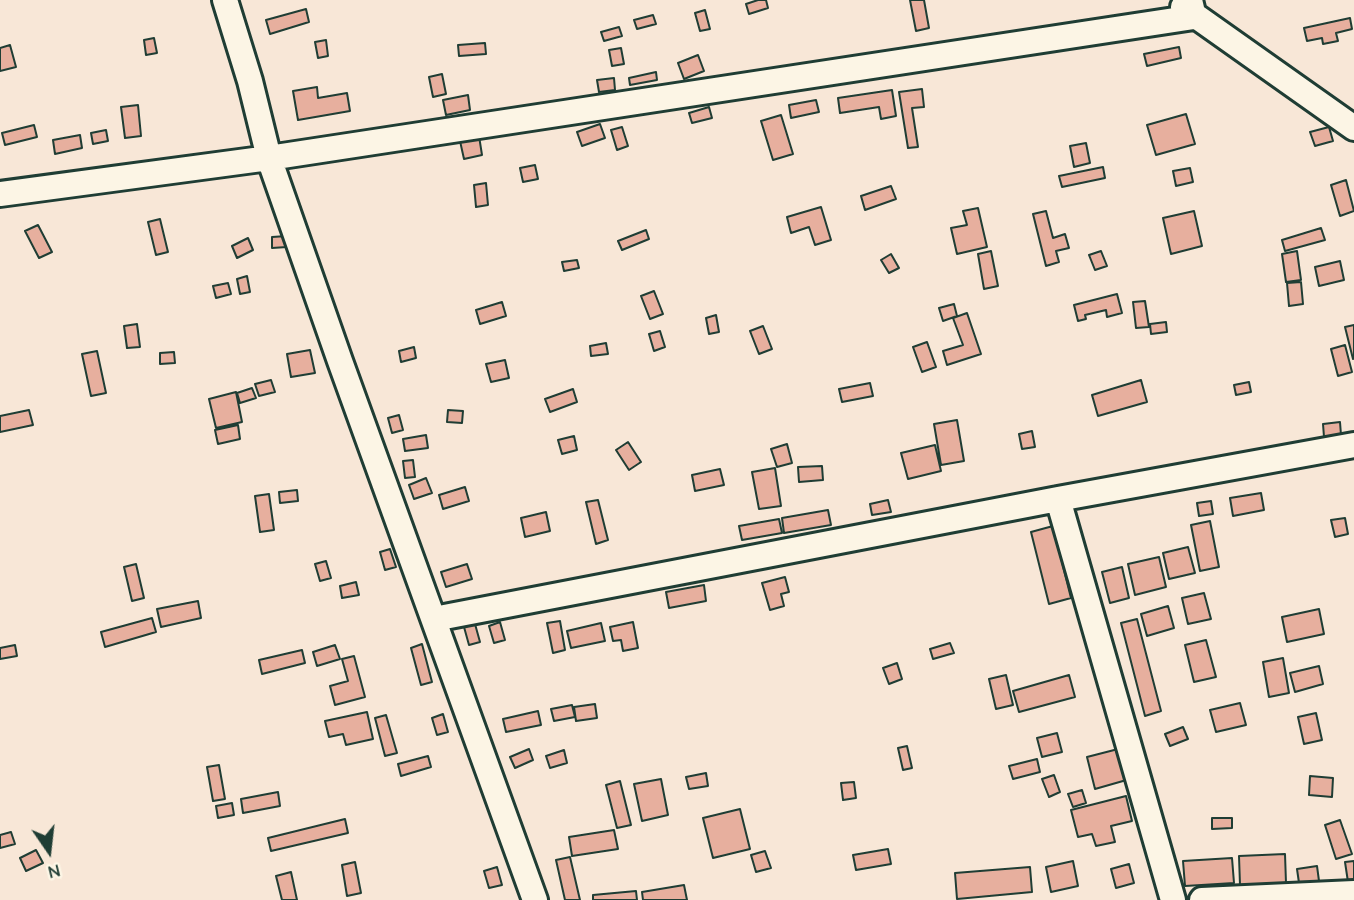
<!DOCTYPE html>
<style>
body{margin:0}
#map{position:relative;width:1354px;height:900px;overflow:hidden;background:#f8e7d7;font-family:"Comic Neue",sans-serif}
canvas{display:block}
.north{position:absolute;left:14px;top:816px;width:70px;height:70px;-webkit-text-stroke:5px #fcf5e5;paint-order:stroke;rotate:166deg;font-size:19px;font-weight:700;line-height:28px;text-align:center;color:#1f3d34}
.north::after{content:'';display:block;margin:auto;width:24px;height:32px;background:#1f3d34;clip-path:polygon(50% 0,100% 100%,50% 72%,0 100%)}
</style>
<div id="map">
<canvas width="1354" height="900"></canvas>
<div class="north">N</div>
</div>
<script>
const c = document.querySelector('canvas').getContext('2d');
c.lineJoin = 'round';
function fill(path, color) { c.fillStyle = color; c.fill(path, 'evenodd'); }
function stroke(path, color, width, dash) { c.strokeStyle = color; c.lineWidth = width; c.lineCap = dash ? 'butt' : 'round'; c.setLineDash(dash || []); c.stroke(path); }
const building = new Path2D(`
 M758,0H766L768,8L749,14L746,4Z
 M910,0H924L929,28L916,31Z
 M306,9L309,22L270,34L266,20Z
 M705,10L710,29L700,31L695,13Z
 M653,15L656,24L637,29L634,20Z
 M1350,18L1352,29L1336,33L1338,41L1323,44L1322,38L1307,41L1304,28Z
 M619,27L622,36L604,41L601,32Z
 M154,38L157,53L146,55L144,40Z
 M326,40L328,56L318,58L315,42Z
 M485,43L486,54L459,56L458,45Z
 M10,45L16,67L0,71V48Z
 M1179,47L1181,58L1147,66L1144,54Z
 M621,48L624,64L612,66L609,50Z
 M698,55L704,71L684,79L678,63Z
 M656,72L657,80L630,85L629,78Z
 M442,74L446,94L433,97L429,77Z
 M614,78L615,90L599,92L597,80Z
 M317,87L318,98L347,93L350,111L298,120L293,91Z
 M922,89L924,107L912,108L918,147L908,148L899,92Z
 M892,90L896,116L881,119L879,107L840,113L838,98Z
 M468,95L470,110L446,115L443,100Z
 M816,100L819,112L791,118L789,105Z
 M138,105L141,136L125,138L121,107Z
 M709,107L712,118L692,123L689,113Z
 M1186,114L1195,144L1156,155L1147,125Z
 M781,115L793,154L773,160L761,121Z
 M600,124L605,138L582,146L577,132Z
 M34,125L37,137L5,145L2,133Z
 M622,127L628,146L617,150L611,130Z
 M1329,127L1333,141L1315,146L1310,132Z
 M106,130L108,141L93,144L91,133Z
 M80,135L82,148L55,154L53,140Z
 M479,136L482,155L464,159L460,141Z
 M1086,143L1090,163L1074,167L1070,146Z
 M535,165L538,179L523,182L520,168Z
 M1103,167L1105,178L1062,187L1059,176Z
 M1190,168L1193,182L1176,186L1173,171Z
 M1346,180L1354,211L1340,216L1331,185Z
 M486,183L488,205L476,207L474,185Z
 M891,186L896,199L865,210L861,196Z
 M821,207L831,240L815,245L809,227L791,233L787,217Z
 M978,208L987,247L957,254L951,228L967,225L963,211Z
 M1046,211L1053,238L1065,234L1069,248L1056,251L1059,262L1046,266L1033,214Z
 M1194,211L1202,246L1171,254L1163,218Z
 M160,219L168,252L156,255L148,222Z
 M38,225L52,252L39,258L25,231Z
 M1321,228L1325,240L1285,251L1282,240Z
 M646,230L649,239L622,250L618,241Z
 M287,236V247L272,248V237Z
 M248,238L253,250L237,258L232,246Z
 M991,251L998,286L984,289L978,254Z
 M1101,251L1107,266L1095,270L1089,255Z
 M1297,251L1301,280L1286,282L1282,254Z
 M891,254L899,268L889,273L881,260Z
 M577,260L579,268L564,271L562,262Z
 M1340,261L1344,280L1319,286L1315,267Z
 M247,276L250,292L240,294L237,279Z
 M1301,282L1303,304L1289,306L1287,283Z
 M228,283L231,294L216,298L213,286Z
 M654,291L663,314L650,319L641,296Z
 M1117,294L1122,313L1107,317L1106,310L1085,315L1086,319L1078,321L1074,305Z
 M1145,301L1149,327L1136,328L1133,302Z
 M502,302L506,316L480,324L476,310Z
 M954,304L957,316L943,321L939,308Z
 M967,313L981,354L947,365L943,351L963,345L953,318Z
 M716,315L719,332L709,334L706,318Z
 M1166,322L1167,332L1151,334L1150,324Z
 M137,324L140,347L127,348L124,326Z
 M1354,325V358L1353,359L1345,327Z
 M763,326L772,349L759,354L750,331Z
 M660,331L665,347L654,351L649,334Z
 M927,342L936,367L922,372L913,347Z
 M606,343L608,354L591,356L590,346Z
 M1345,345L1352,372L1338,376L1331,349Z
 M414,347L416,358L401,362L399,351Z
 M310,350L315,373L291,377L287,354Z
 M97,351L106,393L91,396L82,354Z
 M174,352L175,363L160,364V353Z
 M505,360L509,378L491,382L486,364Z
 M271,380L275,392L259,396L255,384Z
 M1141,380L1147,402L1098,416L1092,395Z
 M1249,382L1251,392L1236,395L1234,385Z
 M870,383L873,396L842,402L839,389Z
 M252,388L256,398L240,403L237,393Z
 M573,389L577,402L550,412L545,399Z
 M236,392L242,422L216,428L209,399Z
 M29,410L33,425L0,432V416Z
 M448,410L463,411L462,423L447,422Z
 M399,415L403,430L392,433L388,418Z
 M957,420L964,461L941,465L934,424Z
 M1340,422L1341,435L1324,437L1323,424Z
 M238,425L240,439L218,444L215,430Z
 M1032,431L1035,447L1022,449L1019,434Z
 M426,435L428,448L405,451L403,439Z
 M574,436L577,450L562,454L558,440Z
 M628,442L641,462L629,470L616,450Z
 M787,444L792,463L777,467L771,449Z
 M935,445L941,471L908,479L901,453Z
 M413,460L415,477L405,478L403,461Z
 M822,466L823,480L799,482L798,467Z
 M775,468L781,506L759,509L752,472Z
 M720,469L724,485L695,491L692,475Z
 M426,478L432,493L414,499L409,485Z
 M465,487L469,501L443,509L439,495Z
 M297,490L298,501L280,503L279,492Z
 M1261,493L1264,510L1233,516L1230,498Z
 M269,494L274,530L260,532L255,496Z
 M598,500L608,540L596,544L586,502Z
 M888,500L891,512L872,515L870,504Z
 M1211,501L1213,514L1199,516L1197,503Z
 M828,510L831,525L784,533L782,518Z
 M546,512L550,531L525,537L521,518Z
 M1345,518L1348,534L1335,537L1331,520Z
 M779,519L782,533L742,540L739,526Z
 M1210,521L1219,567L1200,571L1191,525Z
 M1053,526L1071,598L1049,604L1031,532Z
 M1188,547L1195,573L1169,579L1163,553Z
 M390,549L396,567L385,570L380,552Z
 M1159,557L1166,587L1135,595L1128,564Z
 M326,561L331,578L320,581L315,564Z
 M136,564L144,598L132,601L124,567Z
 M467,564L472,579L446,587L441,572Z
 M1122,567L1129,598L1110,603L1102,572Z
 M785,577L789,592L781,594L784,606L770,610L762,583Z
 M356,582L359,595L342,598L340,586Z
 M704,585L706,601L669,608L666,592Z
 M1204,593L1211,619L1188,624L1182,598Z
 M198,601L201,618L161,627L157,609Z
 M1168,606L1174,628L1147,636L1141,614Z
 M1319,609L1324,634L1287,642L1282,617Z
 M152,618L156,632L105,647L101,632Z
 M1137,619L1161,711L1145,716L1121,623Z
 M560,621L565,650L553,653L547,623Z
 M500,622L505,640L494,643L489,626Z
 M633,622L638,648L623,651L621,640L613,641L610,627Z
 M601,623L605,641L571,648L567,631Z
 M475,624L480,642L469,645L464,627Z
 M1206,640L1216,677L1194,682L1185,645Z
 M950,643L954,653L933,659L930,649Z
 M422,644L432,682L421,685L411,648Z
 M15,645L17,656L0,659V648Z
 M335,645L340,659L317,666L313,652Z
 M302,650L305,663L262,674L259,660Z
 M354,656L365,697L335,705L330,686L348,681L342,659Z
 M1283,658L1289,693L1269,697L1263,662Z
 M897,663L902,679L889,684L883,668Z
 M1319,666L1323,684L1295,692L1290,673Z
 M1006,675L1013,705L996,709L989,679Z
 M1069,675L1075,697L1019,712L1013,691Z
 M1240,703L1246,725L1216,732L1210,710Z
 M595,704L597,718L576,721L574,707Z
 M572,705L575,717L554,721L551,709Z
 M538,711L541,725L506,732L503,719Z
 M367,712L373,739L346,745L343,734L329,737L325,721Z
 M1316,713L1322,740L1304,744L1298,717Z
 M443,714L448,732L437,735L432,718Z
 M386,715L397,753L385,756L375,718Z
 M1183,727L1188,739L1170,746L1165,734Z
 M1057,733L1062,752L1042,757L1037,738Z
 M907,746L912,768L903,770L898,748Z
 M1122,748L1130,779L1095,789L1087,757Z
 M529,749L533,760L515,768L510,757Z
 M564,750L567,763L550,768L546,756Z
 M428,756L431,767L401,776L398,764Z
 M1037,759L1040,772L1013,779L1009,766Z
 M219,765L225,799L213,801L207,767Z
 M706,773L708,786L689,789L686,777Z
 M1054,775L1060,792L1049,797L1042,779Z
 M1310,776L1333,778L1332,797L1309,795Z
 M661,779L668,815L642,821L634,784Z
 M620,781L631,825L617,828L606,785Z
 M854,782L856,798L843,800L841,783Z
 M1082,790L1086,803L1073,807L1068,794Z
 M278,792L280,806L243,813L241,799Z
 M1126,796L1132,821L1111,826L1115,842L1096,846L1092,834L1078,837L1071,810Z
 M232,803L234,815L218,818L216,806Z
 M740,809L750,849L713,858L703,818Z
 M1212,818H1232V828L1212,829Z
 M345,819L348,833L271,851L268,838Z
 M1340,820L1352,854L1336,859L1325,825Z
 M614,830L618,849L572,856L569,837Z
 M11,832L15,844L0,848V835Z
 M888,849L891,864L856,870L853,855Z
 M36,850L43,863L26,871L20,858Z
 M765,851L771,868L756,872L751,855Z
 M1285,854L1286,883L1240,885L1239,856Z
 M570,857L580,900H565L556,860Z
 M1232,858L1234,883L1185,886L1183,861Z
 M1073,861L1078,886L1051,892L1046,867Z
 M1354,861V881L1348,882L1345,862Z
 M355,862L361,893L347,896L342,865Z
 M1129,864L1134,883L1116,888L1111,869Z
 M1317,866L1319,881L1299,883L1297,869Z
 M497,867L502,885L489,888L484,871Z
 M1030,867L1032,892L957,899L955,873Z
 M291,872L297,900H282L276,876Z
 M684,885L687,900H643L642,892Z
 M636,891L637,900H593V895Z`);
fill(building, '#e7af9e');
stroke(building, '#1f3d34', 2);
const minor = new Path2D(`
 M225,0L250,81L269,158L340,361L535,900
 M1183,7L1354,128
 M0,194L269,158L1194,17L1190,0
 M1058,499L1173,900
 M434,619L1058,499L1354,445
 M1202,900L1354,893`);
stroke(minor, '#1f3d34', 30);
stroke(minor, '#fcf5e5', 24);
</script>
